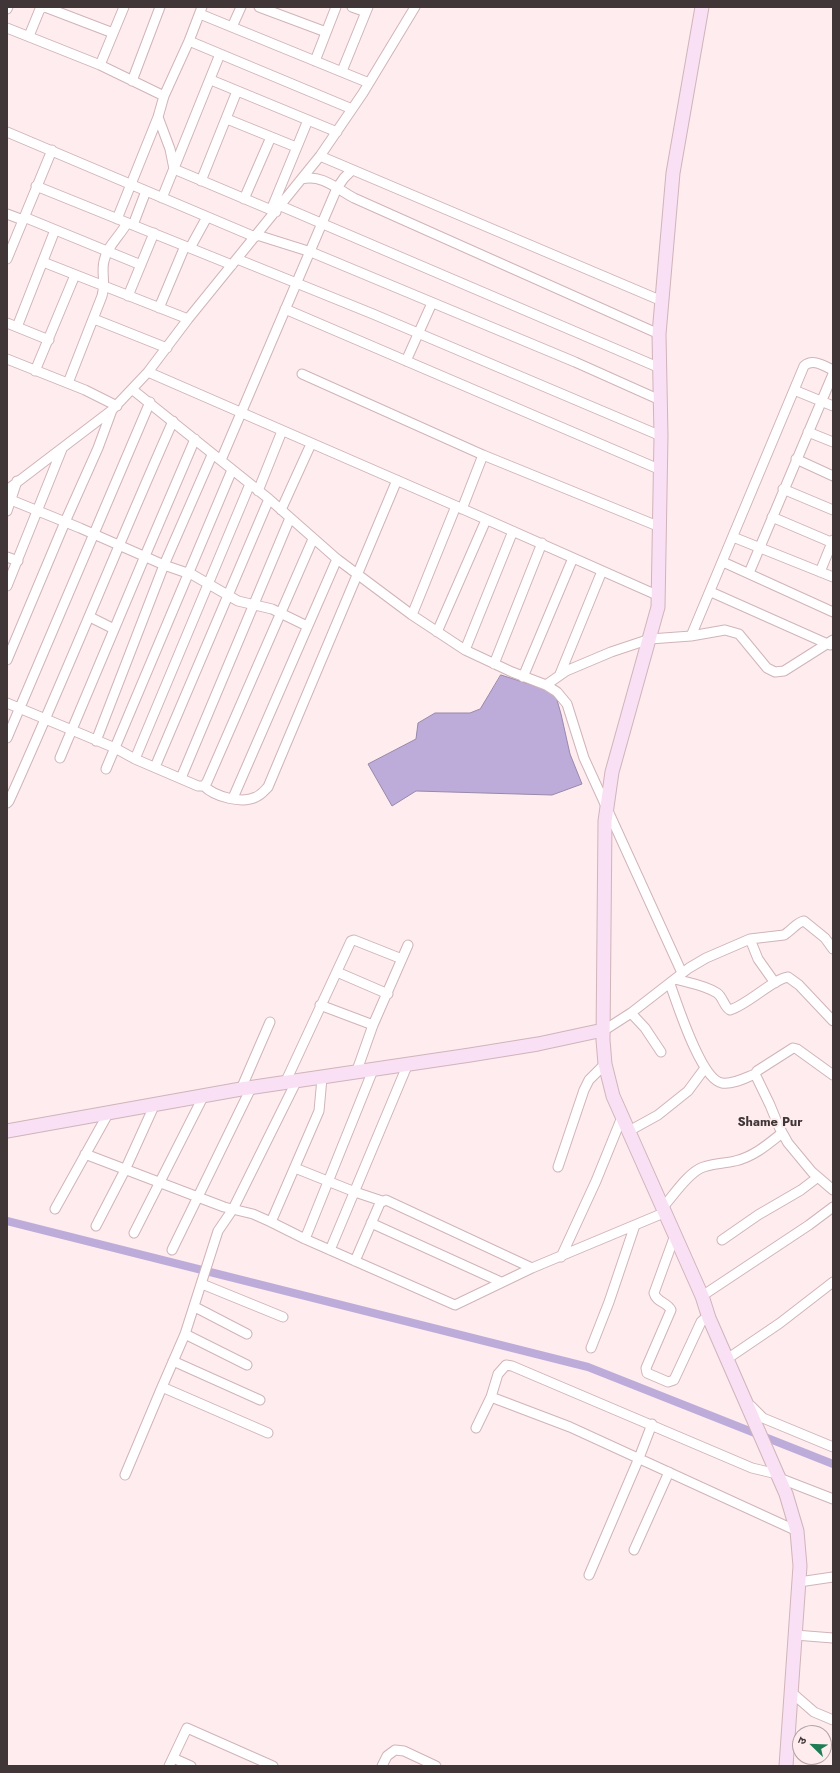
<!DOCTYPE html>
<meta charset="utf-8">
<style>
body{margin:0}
#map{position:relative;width:840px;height:1773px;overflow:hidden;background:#feecef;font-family:Jost,"Noto Sans Devanagari",sans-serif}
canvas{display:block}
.frame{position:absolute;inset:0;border:8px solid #403537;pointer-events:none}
.north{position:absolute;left:792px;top:1725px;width:40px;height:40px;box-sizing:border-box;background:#feecef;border:1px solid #b2a3a5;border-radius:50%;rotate:293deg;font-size:11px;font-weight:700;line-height:16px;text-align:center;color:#403537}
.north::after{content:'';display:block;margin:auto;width:14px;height:18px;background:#1e7d54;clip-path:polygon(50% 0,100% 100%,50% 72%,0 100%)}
</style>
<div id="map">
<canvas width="840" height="1773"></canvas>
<div class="frame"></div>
<div class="north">उ</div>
</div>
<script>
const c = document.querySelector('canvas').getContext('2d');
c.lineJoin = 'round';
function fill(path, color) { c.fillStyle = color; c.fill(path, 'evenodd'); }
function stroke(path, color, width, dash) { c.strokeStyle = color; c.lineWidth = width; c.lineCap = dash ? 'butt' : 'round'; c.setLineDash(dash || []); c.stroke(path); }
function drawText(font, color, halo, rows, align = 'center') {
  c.font = font + ' Jost,sans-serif'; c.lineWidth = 4; c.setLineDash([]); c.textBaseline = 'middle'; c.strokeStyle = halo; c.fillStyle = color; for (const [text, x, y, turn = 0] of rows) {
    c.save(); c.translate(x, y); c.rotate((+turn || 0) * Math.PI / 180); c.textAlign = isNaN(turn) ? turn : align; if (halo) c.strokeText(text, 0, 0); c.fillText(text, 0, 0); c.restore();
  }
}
const water = new Path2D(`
 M501,675L551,691L557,700L561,714L570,754L582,784L552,795L416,791L392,806L368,764L416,739L418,723L435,713H470L480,709Z`);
fill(water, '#bdacda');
stroke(water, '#9888a9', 1);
stroke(new Path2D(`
 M7,1221L588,1367L833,1464`), '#bdacda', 8);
const street = new Path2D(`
 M259,7L326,32
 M352,7L366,12
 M7,9L8,7
 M200,14L369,83
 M232,27L241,7
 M7,28L100,65L164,96
 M29,36L40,9L45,7L113,33
 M189,41L352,109
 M315,61L336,7
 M100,65L124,7
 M342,71L368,7
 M211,80L337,132
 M132,81L160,7
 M158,117L170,149L174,169L276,212
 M227,119L296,147
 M7,132L255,237
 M320,156L662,301
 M302,179C322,174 337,189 354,198L659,334
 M201,181L237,91
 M36,186L232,265
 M162,198L220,54
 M244,199L271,137
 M281,206L660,368
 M271,210L308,120
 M7,214L23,220
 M24,217L141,265
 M117,219L158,117L164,96L189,41L202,7
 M133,225L146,191
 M257,235L311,252L575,362L660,400
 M190,248L207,217
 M7,259L52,150
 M237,259L373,314L661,436
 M43,262L188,319
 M128,296L154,233
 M159,308L185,246
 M285,309L661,470
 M94,319L167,348
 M7,323L49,340
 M17,327L55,230
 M7,359L85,390L117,406
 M406,361L432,303
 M35,371L75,275
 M148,372L456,506L659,596
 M302,374L483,455L660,527
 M68,383L102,296C106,281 101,273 104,261C107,246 120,236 127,223
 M133,390L269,499L337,559L412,615L465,650L512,672L546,685L557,692L567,704L584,758L682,973
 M794,390L833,406
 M808,432L833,442
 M796,459L833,476
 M221,460L337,188L344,178L352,170
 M783,489L833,510
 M7,490L112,410L148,372L188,319L320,156L363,93L415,7
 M258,491L282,431
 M11,500L80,528L164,565L193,575L238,601L272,609L307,626
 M462,509L483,455
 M281,510L311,444
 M7,511L17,481
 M772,517L833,543
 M733,537L833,577
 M7,557L18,561
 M723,562L833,612
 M820,572L833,540
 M749,573L833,374
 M7,586L62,449
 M711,592L830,645
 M412,615L456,506
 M90,617L114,629
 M437,632L486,520
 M691,636L804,366C813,358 824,366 833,370
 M465,650L513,531
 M7,660L65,522L98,448L112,410
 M494,664L542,543
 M560,674L602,571
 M523,677L573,558
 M546,685L566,671L611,652L650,639L691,636L725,630L739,634L767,668L775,672L784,671L833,640
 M7,703L115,748L135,759L198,786H204L207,782L313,539
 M7,738L150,402
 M96,741L164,565L212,455
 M60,758L145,556L195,439
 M135,759L250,484
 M155,767L269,499
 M106,769L232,470
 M181,778L290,518
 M204,786C215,797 242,804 256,797C261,795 264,791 268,787L397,480
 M233,798L337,559
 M7,803L9,801C66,675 117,547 173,421
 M750,939L758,959L775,983
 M337,972L388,994
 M675,979C689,983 705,985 717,993C723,997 724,1007 730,1010C749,1004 773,979 788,977L799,985L833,1021
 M670,984C677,1003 701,1080 722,1083C732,1085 745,1078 755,1074
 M320,1005L373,1025
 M631,1013L645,1028L661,1052
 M603,1031L631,1013L689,968L706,958L750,939L784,935C791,931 797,922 804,921L825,938L833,949
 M356,1073L373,1025L408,945
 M833,1075L797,1049L793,1048L757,1071L755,1074L770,1105L779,1127L788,1143L812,1172L833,1190
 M285,1083L351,941L354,940L402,959
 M241,1089L270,1022
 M629,1131L658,1115L688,1091L705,1068
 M85,1154L224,1207L253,1214L271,1222L305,1239L455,1305L532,1268L666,1212
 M558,1167L584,1090L589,1080L605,1064
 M295,1168L355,1192L382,1201
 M663,1207C674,1195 685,1177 699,1169C709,1163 723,1164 735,1161C753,1157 767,1145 782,1133
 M55,1209L109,1112
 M271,1222L319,1111L322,1078
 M371,1223L501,1282
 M96,1226L125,1170L154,1106
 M134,1233L203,1097
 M675,1235L654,1293C656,1302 667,1302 671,1310L646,1368L647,1373L668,1382L674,1380L701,1322L703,1320L709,1318
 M305,1239L373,1070
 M722,1240L758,1215L801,1190L818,1177
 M172,1250L251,1088
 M330,1250L407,1066
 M561,1257L596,1181L622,1117
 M355,1261L380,1203L386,1200L532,1268
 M202,1284L283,1317
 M702,1296L809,1225L833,1207
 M195,1307L247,1334
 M185,1334L247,1365
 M591,1348L609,1302L635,1225
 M727,1359L780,1323L833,1282
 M173,1361L260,1400
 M491,1397L570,1427L797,1531
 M751,1406L763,1418L833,1447
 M476,1428L491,1397L498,1374L506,1365L512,1366L752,1468L777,1474
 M268,1433L162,1387L185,1334L218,1231L233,1209L296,1082
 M125,1475L162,1387
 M779,1478L833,1499
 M634,1550L669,1472
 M589,1575L639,1458L652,1424
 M799,1582L833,1577
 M795,1635L833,1638
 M791,1692L814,1712L833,1720
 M173,1758L191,1766
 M169,1766L187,1728L273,1766
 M382,1766L387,1756L395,1750L404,1751L436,1766`);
const secondary = new Path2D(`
 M702,7L673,173L659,334L661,436L658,607L612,772L605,821L603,1040L605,1064L613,1096L702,1296L709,1318L786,1494L797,1531L800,1566L786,1766
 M7,1131L241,1089L470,1055L538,1044L603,1030`);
stroke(street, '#d0b4b9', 11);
stroke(secondary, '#d0b4b9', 15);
stroke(street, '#fff', 9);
stroke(secondary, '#f9e0f4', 13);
drawText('bold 13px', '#403537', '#feecef', [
 ["Shame Pur",770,1123]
]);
</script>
